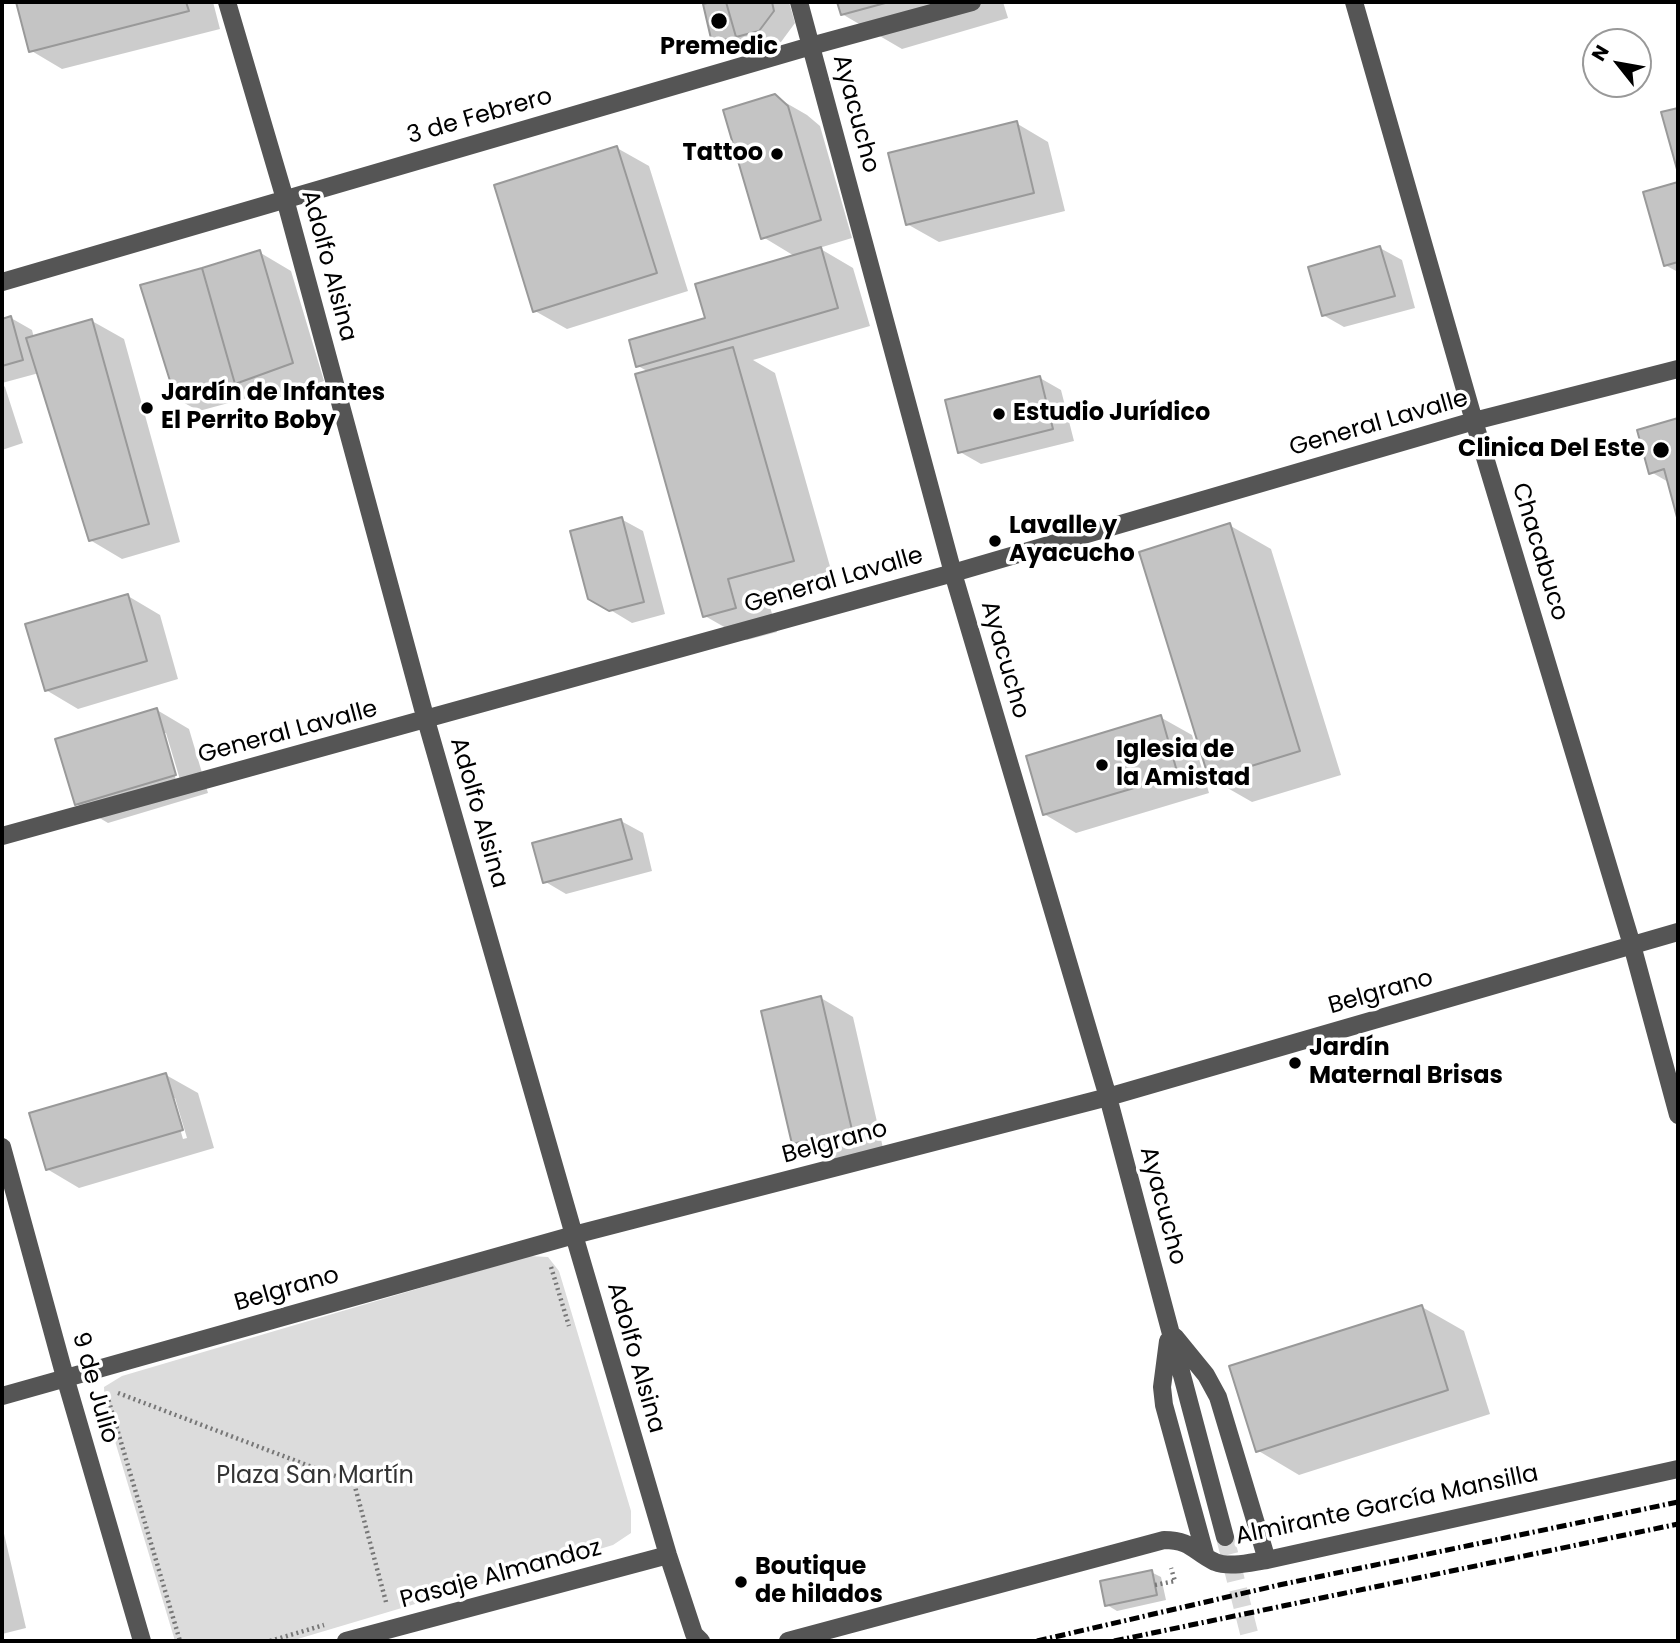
<!DOCTYPE html>
<meta charset="utf-8">
<style>
body{margin:0}
#map{position:relative;width:1680px;height:1643px;overflow:hidden;background:#fff;font-family:Poppins,sans-serif}
canvas{display:block}
.frame{position:absolute;inset:0;border:4px solid #000;pointer-events:none}
.north{position:absolute;left:1582px;top:28px;width:70px;height:70px;box-sizing:border-box;background:#fff;border:2px solid #999;border-radius:50%;rotate:301deg;font-size:19px;font-weight:700;line-height:28px;text-align:center;color:#000}
.north::after{content:'';display:block;margin:auto;width:24px;height:32px;background:#000;clip-path:polygon(50% 0,100% 100%,50% 72%,0 100%)}
</style>
<div id="map">
<canvas width="1680" height="1643"></canvas>
<div class="frame"></div>
<div class="north">N</div>
</div>
<script>
const c = document.querySelector('canvas').getContext('2d');
c.lineJoin = 'round';
function fill(path, color) { c.fillStyle = color; c.fill(path, 'evenodd'); }
function stroke(path, color, width, dash) { c.strokeStyle = color; c.lineWidth = width; c.lineCap = dash ? 'butt' : 'round'; c.setLineDash(dash || []); c.stroke(path); }
function drawText(font, color, halo, rows, align = 'center') {
  c.font = font + ' Poppins,sans-serif'; c.lineWidth = 7; c.setLineDash([]); c.textBaseline = 'middle'; c.strokeStyle = halo; c.fillStyle = color; for (const [text, x, y, turn = 0] of rows) {
    c.save(); c.translate(x, y); c.rotate((+turn || 0) * Math.PI / 180); c.textAlign = isNaN(turn) ? turn : align; if (halo) c.strokeText(text, 0, 0); c.fillText(text, 0, 0); c.restore();
  }
}
fill(new Path2D(`
 M529,1256L548,1257L559,1271L631,1511V1533L613,1545L291,1641H175L105,1408L104,1387L122,1376Z`), '#dcdcdc');
fill(new Path2D(`
 M18,2H213L220,29L62,69L30,50Z
 M718,2H789L795,23L781,42L759,48L748,42L724,48L714,42L705,5Z
 M839,2H1003L1008,18L902,49L842,14Z
 M774,96L807,115L820,126L852,238L819,248L853,268L870,326L753,360L775,373L835,584L769,603L777,632L747,640L705,616L649,372L638,366L796,257L763,237Z
 M1016,123L1048,142L1065,211L939,242L907,224Z
 M617,148L649,166L688,291L567,329L535,311Z
 M1678,184V272L1665,265L1645,193Z
 M1380,248L1402,260L1415,308L1344,327L1323,315Z
 M259,252L291,271L324,381L269,401L258,395L199,411L177,399Z
 M11,318L32,330L34,338L92,321L124,339L180,542L122,559L90,540L39,373L2,383V321Z
 M1040,378L1061,390L1074,441L981,464L960,452Z
 M2,384L5,387L23,443L2,450Z
 M1678,420V514L1670,483L1651,472L1640,431Z
 M621,519L643,531L665,614L632,623L589,597Z
 M1229,525L1271,549L1341,775L1252,802L1210,778Z
 M128,596L160,615L178,679L78,709L46,690Z
 M157,710L189,729L208,793L108,823L76,804ZM163,733H166L181,783L177,784Z
 M1160,717L1192,735L1209,793L1076,833L1044,814Z
 M621,821L643,833L652,871L566,894L544,881Z
 M821,998L853,1017L883,1148L826,1161L794,1143Z
 M166,1075L198,1093L214,1148L79,1188L47,1169ZM171,1098H175L187,1138L183,1139Z
 M1422,1307L1464,1331L1490,1414L1299,1475L1257,1450Z
 M2,1525L26,1628L2,1634Z
 M1151,1572L1161,1577L1166,1600L1117,1611L1107,1605Z`), '#0003');
const building = new Path2D(`
 M16,2H186L189,11L29,52Z
 M711,2H726L736,37L712,43L703,4Z
 M726,2H772L774,11L759,31L736,37Z
 M837,2H889L841,15Z
 M775,94L788,106L821,220L761,239L723,110Z
 M1678,108V173L1661,112Z
 M1017,121L1034,193L906,225L888,153Z
 M617,146L657,273L533,312L494,185Z
 M1678,182V262L1664,266L1643,192Z
 M1380,246L1395,296L1322,316L1308,267Z
 M821,247L838,308L636,367L629,340L705,318L695,284Z
 M260,250L293,363L235,384L202,268Z
 M202,268L235,384L176,400L140,285Z
 M11,316L23,360L2,366V319Z
 M92,319L149,524L89,541L26,338Z
 M733,347L794,561L728,579L736,608L703,617L635,374Z
 M1040,376L1053,429L958,453L945,400Z
 M1678,418V521L1664,469L1649,474L1637,430Z
 M622,517L644,602L609,611L588,599L570,531Z
 M1230,523L1300,751L1209,779L1139,552Z
 M128,594L147,661L45,691L25,624Z
 M157,708L176,775L75,805L55,739Z
 M1161,715L1178,775L1043,815L1026,756Z
 M621,819L632,859L543,883L532,843Z
 M821,996L852,1130L792,1144L761,1011Z
 M166,1073L183,1130L46,1170L29,1113Z
 M1422,1305L1448,1390L1256,1452L1229,1366Z
 M1152,1570L1157,1595L1105,1606L1100,1581Z`);
fill(building, '#c4c4c4');
stroke(building, '#999', 2);
stroke(new Path2D(`
 M1225,1537L1251,1641`), '#d9d9d9', 18, [18, 9]);
stroke(new Path2D(`
 M551,1267L569,1326
 M118,1393L354,1483L386,1602
 M107,1395L180,1641
 M1155,1585L1175,1581L1171,1568
 M270,1641L324,1625`), '#777', 4.5, [2, 3.5]);
stroke(new Path2D(`
 M227,2L285,199L426,720L574,1235L668,1555L694,1634L701,1641
 M799,2L953,573L1108,1097L1225,1537
 M1354,2L1474,421L1632,945L1678,1115
 M2,282L811,46L972,2
 M2,836L953,573L1474,421L1678,369
 M2,1147L65,1377L142,1641
 M1175,1337L1206,1375L1218,1397L1267,1560
 M1168,1341L1162,1387L1164,1405L1205,1554
 M2,1396L574,1235L1108,1097L1678,932
 M346,1641L668,1555
 M788,1641L1164,1540C1191,1540 1194,1552 1215,1562C1230,1568 1252,1562 1267,1560L1678,1469`), '#555', 18);
stroke(new Path2D(`
 M1037,1641L1279,1585L1678,1502
 M1114,1641L1678,1524`), '#000', 5, [10, 3.5, 2, 3.5]);
for (const [x, y, r, color] of [
 [719,21,9,"#000"],
 [777,154,7,"#000"],
 [147,408,7,"#000"],
 [999,414,7,"#000"],
 [1661,450,9,"#000"],
 [995,541,7,"#000"],
 [1102,765,7,"#000"],
 [1295,1063,7,"#000"],
 [741,1582,7,"#000"]
]) { const dot = new Path2D(); dot.arc(x, y, r, 0, 2 * Math.PI); c.fillStyle = color; c.fill(dot); stroke(dot, '#fff', 2.5); }
drawText('bold 24px', '#000', '#fff', [
 ["Premedic",719,48,"center"],
 ["Tattoo",763,154,"right"],
 ["Jardín de Infantes",161,394],
 ["El Perrito Boby",161,422],
 ["Estudio Jurídico",1013,414],
 ["Clinica Del Este",1645,450,"right"],
 ["Lavalle y",1009,527],
 ["Ayacucho",1009,555],
 ["Iglesia de",1116,751],
 ["la Amistad",1116,779],
 ["Jardín",1309,1049],
 ["Maternal Brisas",1309,1077],
 ["Boutique",755,1568],
 ["de hilados",755,1596]
], 'left');
drawText('24px', '#000', '#fff', [
 ["Ayacucho",855,114,75],
 ["3 de Febrero",480,117,-16],
 ["Adolfo Alsina",328,266,75],
 ["General Lavalle",1379,424,-16],
 ["Chacabuco",1539,552,73],
 ["General Lavalle",834,581,-16],
 ["Ayacucho",1004,660,74],
 ["General Lavalle",288,733,-15],
 ["Adolfo Alsina",478,813,74],
 ["Belgrano",1381,993,-16],
 ["Belgrano",835,1143,-15],
 ["Ayacucho",1162,1206,75],
 ["Belgrano",287,1290,-16],
 ["Adolfo Alsina",635,1358,74],
 ["9 de Julio",94,1388,74],
 ["Almirante García Mansilla",1387,1506,-12],
 ["Pasaje Almandoz",501,1575,-15]
]);
drawText('24px', '#333', '#fff', [
 ["Plaza San Martín",315,1477]
]);
</script>
